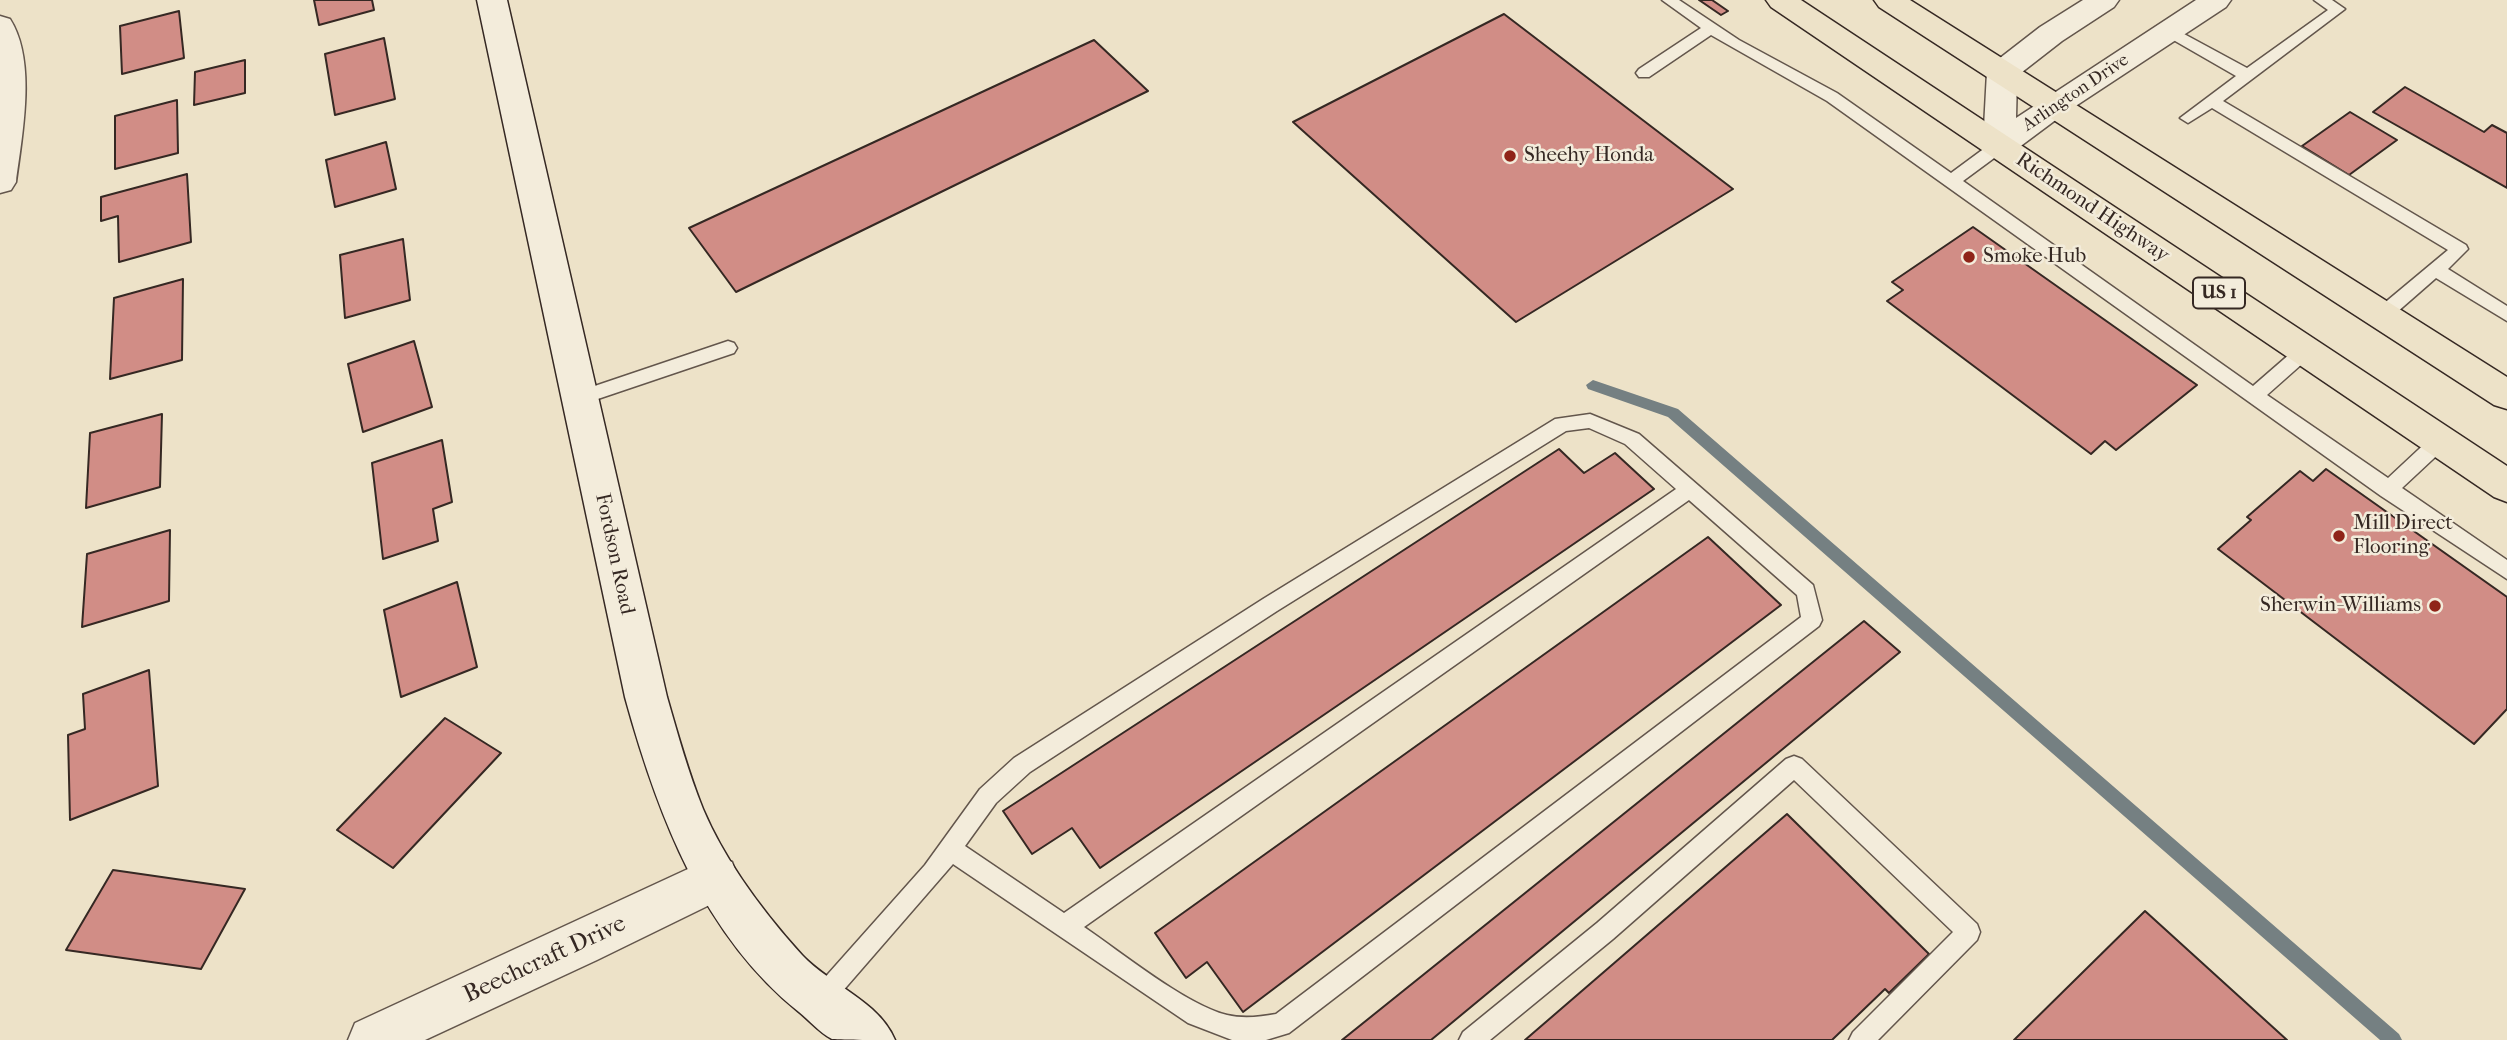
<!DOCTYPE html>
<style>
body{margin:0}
canvas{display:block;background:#ede2c8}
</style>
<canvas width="2507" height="1040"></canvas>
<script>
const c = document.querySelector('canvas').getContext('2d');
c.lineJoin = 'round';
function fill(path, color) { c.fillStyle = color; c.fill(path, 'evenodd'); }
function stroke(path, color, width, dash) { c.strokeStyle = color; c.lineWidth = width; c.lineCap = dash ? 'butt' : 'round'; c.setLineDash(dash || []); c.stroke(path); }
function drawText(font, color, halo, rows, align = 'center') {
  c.font = font + ' "IM FELL French Canon",serif'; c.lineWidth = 5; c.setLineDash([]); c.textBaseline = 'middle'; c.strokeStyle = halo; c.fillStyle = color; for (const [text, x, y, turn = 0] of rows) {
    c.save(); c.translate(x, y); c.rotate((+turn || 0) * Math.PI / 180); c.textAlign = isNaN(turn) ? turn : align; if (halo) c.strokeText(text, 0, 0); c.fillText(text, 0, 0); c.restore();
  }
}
fill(new Path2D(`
 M1593,380L1678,409L2399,1034L2402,1040H2380L1668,417L1588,389L1586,385Z`), '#758082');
const building = new Path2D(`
 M314,0H372L374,10L319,25Z
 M1699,0H1712L1728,11L1721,15Z
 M179,11L184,58L122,74L120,26Z
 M1504,14L1733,189L1516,322L1293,122Z
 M384,38L395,99L335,115L325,54Z
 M1094,40L1148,91L736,292L689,228Z
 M245,60V93L194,105L195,72Z
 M2405,87L2484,132L2492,125L2507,133V188L2373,112Z
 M177,100L178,153L115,169V116Z
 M2350,112L2397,140L2349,175L2302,146Z
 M386,142L396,189L335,207L326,160Z
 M187,174L191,242L119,262L118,216L101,221V197Z
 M1973,227L2197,385L2116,450L2105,441L2091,454L1887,301L1903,290L1892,282Z
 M403,239L410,300L345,318L340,255Z
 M183,279L182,360L110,379L114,298Z
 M414,341L432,407L363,432L348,364Z
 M162,414L160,487L86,508L90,433Z
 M442,440L452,502L433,509L438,541L383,559L372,463Z
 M1559,449L1584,473L1615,453L1654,489L1100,868L1072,828L1032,854L1003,811Z
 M2326,469L2507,597V709L2474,744L2218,549L2251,520L2247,517L2300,471L2313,481Z
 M170,530L169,601L82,627L87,554Z
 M1708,537L1781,605L1243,1012L1207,962L1186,978L1155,933Z
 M457,582L477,667L401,697L384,610Z
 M1864,621L1900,652L1431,1040H1342Z
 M149,670L158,786L70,820L68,735L85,729L83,694Z
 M445,718L501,753L393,868L337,830Z
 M1787,814L1929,954L1889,993L1885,989L1832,1040H1525Z
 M113,870L245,889L201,969L66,950Z
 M2145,911L2287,1040H2014Z`);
fill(building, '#d18d86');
stroke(building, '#352823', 2);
const lane = new Path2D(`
 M1662,0H1679L1739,40L1837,93L1951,173L1993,142H2005L2007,146L2005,150L1963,181L2253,386L2299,346H2311L2314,351L2311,356L2267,395L2388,478L2433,436L2440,434L2447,436L2449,441L2447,446L2402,488L2507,560V579L2381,496L1827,101L1711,35L1649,77H1639L1636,73L1639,69L1701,28Z
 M2314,0H2332L2345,9L2223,101L2466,245L2468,249L2448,269L2507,306V321L2436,278L2388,320H2376L2373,315L2376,310L2448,250L2212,108L2188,123L2180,118L2236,76L2163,34L2161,31L2163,28H2173L2247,68L2328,10Z
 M728,341L734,343L737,348L734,353L580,405L574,403L571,398L574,393Z
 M1590,414L1639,434L1813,585L1822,620L1819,626L1289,1033L1266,1040H1232L1188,1023L953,864L828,1008L820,1012L812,1008L808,1000L812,992L925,865L980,789L1014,758L1263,599L1555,419ZM1589,428L1625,444L1676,489L1064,913L965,846L996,803L1030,772L1277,611L1566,431ZM1689,500L1797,595L1801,617L1276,1014C1260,1017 1243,1019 1227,1015C1186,1005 1121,952 1084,927Z
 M1794,756L1802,759L1977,924L1980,932L1977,940L1878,1040H1849L1853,1032L1953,932L1794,780L1613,939L1490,1040H1459L1463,1032L1597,923L1786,759Z`);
const street = new Path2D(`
 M2083,0H2119L2114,7L2062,41L2017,76L2016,118L2196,0H2231L2226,7L2065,113L2010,154L1999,157L1988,154L1983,146L1987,72L1991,65L2040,27Z
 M0,16L10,19C37,61 22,136 16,182L11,190L0,193Z
 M716,856L732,862L738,878L732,894L597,960L425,1040H348L355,1023Z`);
const secondary = new Path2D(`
 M477,0H507L667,697C678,735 688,772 703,809C725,861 764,913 802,955C830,985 879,1001 895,1040C881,1040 843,1040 832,1039C820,1033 809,1020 799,1012C702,934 657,813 625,697Z`);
const highway = new Path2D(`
 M1766,0H1801L2507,466V502L2494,497L1771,7Z
 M1874,0H1910L2507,377V409L2494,405L1879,7Z`);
stroke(lane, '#63564c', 3);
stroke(street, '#63564c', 3);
stroke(secondary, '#352823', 3);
stroke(highway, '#352823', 3);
fill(lane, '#f3ecdb');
fill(street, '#f3ecdb');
fill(secondary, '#f3ecdb');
fill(highway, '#ede2c8');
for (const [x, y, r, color] of [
 [1510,156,7,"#8f2418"],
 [1969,257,7,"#8f2418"],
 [2339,536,7,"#8f2418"],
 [2435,606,7,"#8f2418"]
]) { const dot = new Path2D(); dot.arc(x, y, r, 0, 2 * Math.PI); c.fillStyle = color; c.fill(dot); stroke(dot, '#f3ecdb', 2.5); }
drawText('18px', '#352823', '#f3ecdb', [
 ["Arlington Drive",2076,93,-34]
]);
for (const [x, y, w] of [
 [2219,293,52]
]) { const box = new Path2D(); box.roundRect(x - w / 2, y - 15.5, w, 31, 5); c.fillStyle = '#f3ecdb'; c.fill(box); stroke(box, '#352823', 2); }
drawText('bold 19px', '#352823', null, [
 ["US 1",2219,293]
]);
drawText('21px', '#352823', '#f3ecdb', [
 ["Sheehy Honda",1524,156],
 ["Smoke Hub",1983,257],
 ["Mill Direct",2353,524],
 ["Flooring",2353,548],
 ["Sherwin-Williams",2421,606,"right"]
], 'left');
drawText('21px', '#352823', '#f3ecdb', [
 ["Richmond Highway",2092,208,34],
 ["Fordson Road",614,554,78]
]);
drawText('24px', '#352823', '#f3ecdb', [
 ["Beechcraft Drive",545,960,-25]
]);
</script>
